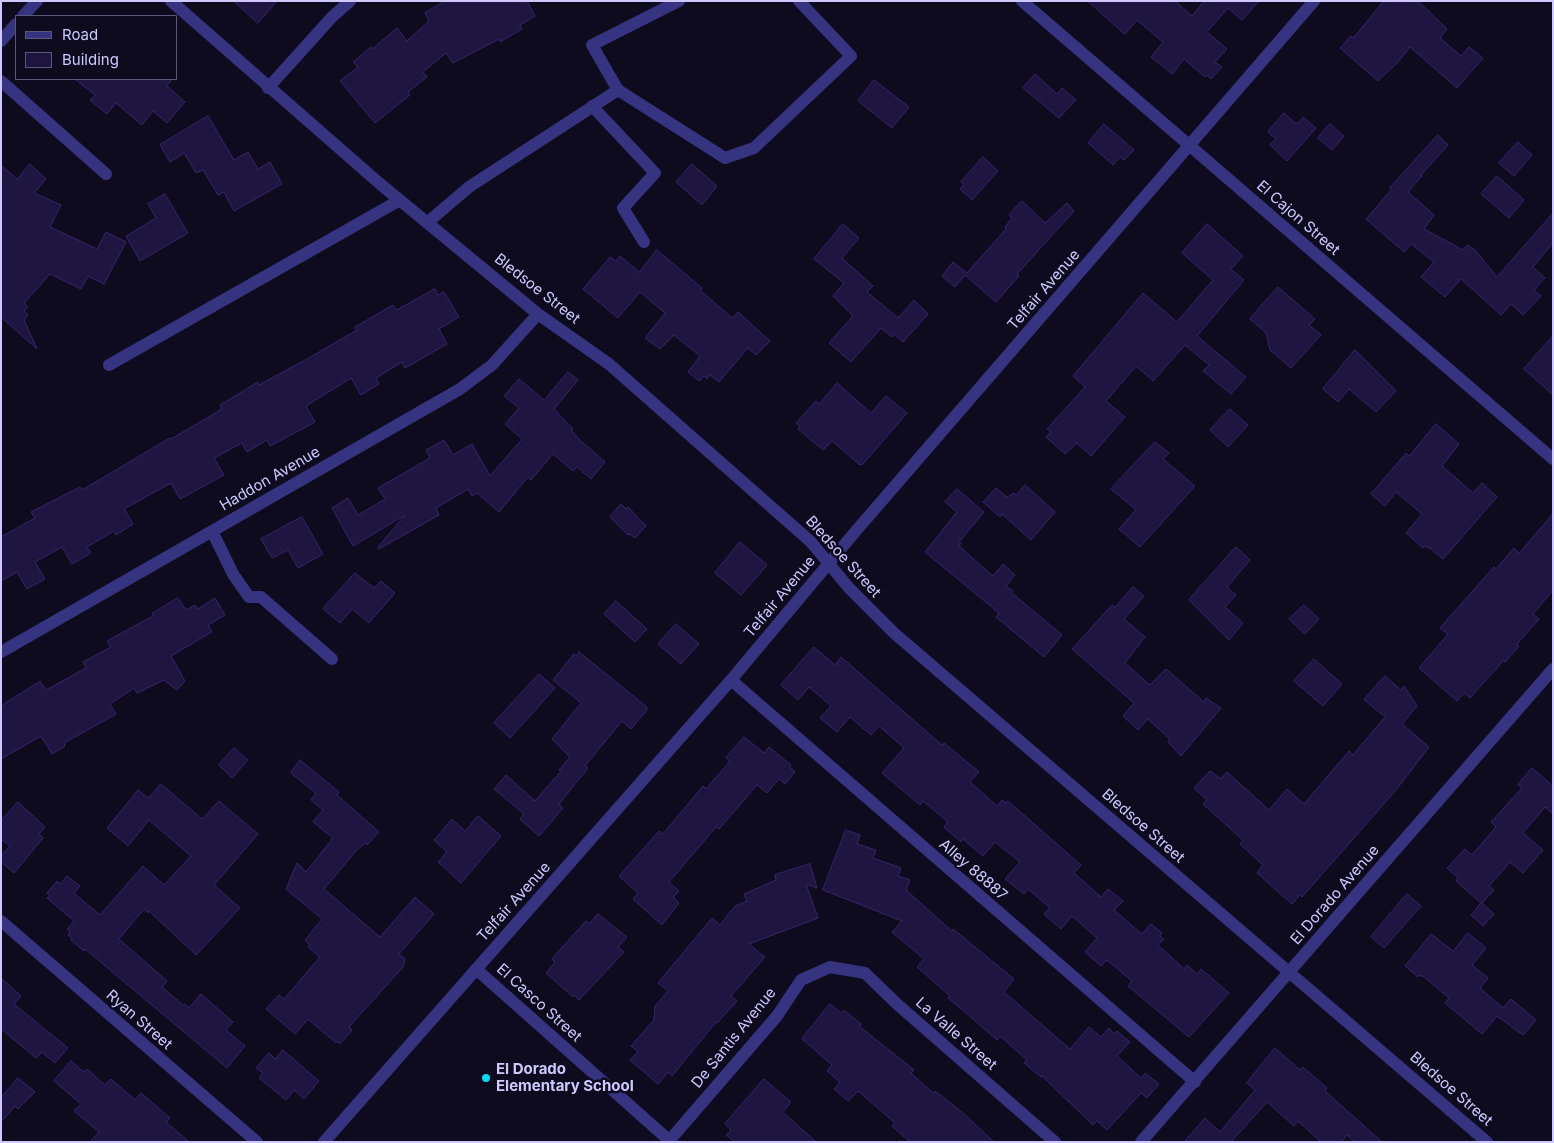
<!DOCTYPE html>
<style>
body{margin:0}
#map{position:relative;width:1554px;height:1143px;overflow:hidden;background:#0e0b1e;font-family:Inter,sans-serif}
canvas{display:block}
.frame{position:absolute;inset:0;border:2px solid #cfc8ff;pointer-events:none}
.legend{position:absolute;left:15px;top:15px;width:162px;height:65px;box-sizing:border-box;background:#0e0b1e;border:1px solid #5b5778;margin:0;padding:6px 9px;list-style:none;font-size:15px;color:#cfc8ff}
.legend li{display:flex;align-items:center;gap:10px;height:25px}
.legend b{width:25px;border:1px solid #5b5778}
</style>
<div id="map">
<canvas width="1554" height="1143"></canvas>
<div class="frame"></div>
<ul class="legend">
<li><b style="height:6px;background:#363381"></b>Road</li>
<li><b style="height:14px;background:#1e1641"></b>Building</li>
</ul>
</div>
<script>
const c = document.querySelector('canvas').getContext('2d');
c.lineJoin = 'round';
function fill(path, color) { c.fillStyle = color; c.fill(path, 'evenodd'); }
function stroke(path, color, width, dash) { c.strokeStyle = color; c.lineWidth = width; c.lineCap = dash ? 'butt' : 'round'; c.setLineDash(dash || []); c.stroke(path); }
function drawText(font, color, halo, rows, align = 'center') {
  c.font = font + ' Inter,sans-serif'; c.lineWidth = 5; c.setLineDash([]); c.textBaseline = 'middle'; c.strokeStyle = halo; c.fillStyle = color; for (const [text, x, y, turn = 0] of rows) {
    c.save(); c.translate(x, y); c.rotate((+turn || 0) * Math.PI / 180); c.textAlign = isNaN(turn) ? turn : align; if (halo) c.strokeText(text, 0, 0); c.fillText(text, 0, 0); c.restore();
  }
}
const building = new Path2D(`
 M234,1H277L258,23Z
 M446,1H527L535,16L520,25L522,29L500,42L499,39L453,63L446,53L423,72L427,77L408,92L410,95L375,123L340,81L358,67L353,62L371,47L372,49L397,28L407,41L429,21L425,13Z
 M1088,1H1175L1192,16L1204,1H1259L1242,20L1228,8L1207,32L1227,49L1215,62L1222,67L1211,79L1207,75L1205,77L1184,59L1172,74L1151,57L1163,42L1137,20L1125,34Z
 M1384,1H1418L1447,29L1440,38L1461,56L1469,47L1483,58L1457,88L1410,47L1398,62L1378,81L1340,48L1351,36L1353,38Z
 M1035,74L1057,94L1062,88L1076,100L1059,118L1023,88Z
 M75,79H172L167,86L185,102L167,123L153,111L142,125L116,103L107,114L90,100L95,95Z
 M874,80L909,107L892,128L858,101Z
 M1284,113L1295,123H1299L1303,117L1316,128L1287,161L1270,145L1276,139L1268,132Z
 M208,116L234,160L248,152L258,169L270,162L282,184L234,211L224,192L218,195L203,170L196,173L184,153L170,162L160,145Z
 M1104,124L1134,150L1124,160L1120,157L1113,165L1088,143Z
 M1330,124L1344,136L1332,150L1318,138Z
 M1438,135L1448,145L1421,175L1422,176L1408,192L1434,215L1424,229L1463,250L1467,245L1475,250L1497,277L1553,213V243L1533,267L1545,278L1534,290L1541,296L1523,315L1511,304L1501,315L1461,279L1445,297L1421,277L1434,262L1411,244L1404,252L1366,219L1392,189L1390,188Z
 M1518,142L1532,155L1514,176L1499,163Z
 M983,157L998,171L972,200L960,189L964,184L961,182Z
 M30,164L46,179L34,193L61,205L50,227L97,249L106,232L126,242L104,284L88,276L81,289L50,274L24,303L28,307L24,311L28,315L24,320L37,349L1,317V165L17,179Z
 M692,164L717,186L702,205L676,182Z
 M1497,176L1524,200L1509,218L1481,194Z
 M165,194L188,233L140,261L126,236L156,218L148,204Z
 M1022,201L1045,223L1067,203L1074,211L1017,274L1019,276L996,302L965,275L955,287L942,276L953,262L967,273L1006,229L1005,227L1012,218L1009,215Z
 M843,224L859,238L842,258L873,286L867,292L898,318L914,300L928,314L903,342L894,334L892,337L881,328L851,362L829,343L853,316L833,296L844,283L814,259Z
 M1207,224L1243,256L1231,269L1244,280L1197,336L1246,377L1231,394L1203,371L1209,365L1185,345L1153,381L1136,366L1106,401L1125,417L1091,456L1077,443L1065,454L1046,437L1051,432L1047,429L1085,387L1073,376L1143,293L1177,322L1213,280L1182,253Z
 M657,250L702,288L700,290L732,318L738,312L770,341L756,355L748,348L719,382L710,375L707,379L704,376L699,381L688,372L700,356L674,335L660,349L645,338L665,313L640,292L618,318L583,289L610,257L616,261L620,256L639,272Z
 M1278,287L1315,319L1309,325L1321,335L1291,368L1270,350L1266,333L1250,319Z
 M435,289L438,295L444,292L459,317L439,329L447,344L405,368L402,362L376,378L379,384L361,395L351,378L306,406L315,422L270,446L267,440L247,452L242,443L214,458L224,475L180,499L171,483L124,509L133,524L116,535L114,531L87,547L91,553L72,564L62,547L35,562L45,579L27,589L17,572L1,581V537L35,518L31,512L80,487L82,490L170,438L171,439L222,409L220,405L258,382L259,385L307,359L357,330L355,327L393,305L396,310Z
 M1553,336V395L1524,369Z
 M1355,350L1396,391L1376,412L1349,389L1338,402L1323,389Z
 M568,372L578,380L554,409L573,429L571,430L581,441L605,462L591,479L577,467L573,471L553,454L531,480L528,477L499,512L477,493L472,496L468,489L436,508L439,515L379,549L378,547L405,515L353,546L332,508L348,498L358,515L385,499L378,488L430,458L426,450L444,440L453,455L472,444L490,476L522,439L505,424L519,408L504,396L519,379L544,400Z
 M837,383L871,413L886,396L907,413L863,464L860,465L832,441L823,450L798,429L800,427L796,423L816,401L819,404Z
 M1230,409L1248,425L1228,447L1210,430Z
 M1436,424L1459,444L1442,466L1473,493L1482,483L1497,497L1443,559L1431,549L1425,546L1423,548L1406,533L1422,514L1396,492L1385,506L1371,494L1406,453L1409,456Z
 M1155,442L1169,453L1163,459L1195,486L1140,547L1119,529L1136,510L1111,489Z
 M1025,485L1055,512L1031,540L1002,514L1000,517L983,502L996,488L1007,497L1014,493L1016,495Z
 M957,489L984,512L959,542L961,543L959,546L993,576L1003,564L1015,575L1006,586L1013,591L1012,593L1062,635L1044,657L996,617L999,613L925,552L957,512L945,502Z
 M621,504L626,509L628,507L646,526L635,538L630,534L628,535L610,517Z
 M1553,514V590L1533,614L1539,619L1517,644L1519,646L1505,662L1504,660L1470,698L1464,693L1457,701L1419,668L1448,634L1440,628L1494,567L1496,569L1514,548L1519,553Z
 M302,517L323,554L298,568L288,550L272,558L261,539Z
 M740,542L767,565L741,595L715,573Z
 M1236,547L1250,560L1227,587L1236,595L1225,607L1243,623L1229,640L1189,600Z
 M355,573L374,588L381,581L395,593L369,623L352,609L340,623L323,609Z
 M1133,587L1144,596L1124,619L1145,637L1125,663L1150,685L1166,669L1204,702L1206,698L1221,708L1181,756L1168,742L1170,739L1148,719L1138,730L1123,716L1134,703L1072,649L1112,605L1115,607Z
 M178,598L186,610L195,605L198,609L215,598L225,615L208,625L212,632L171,656L185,681L177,690L164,680L137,693L134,688L110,704L116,714L64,743L65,746L52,754L41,736L1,759V706L40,681L46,690L86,668L83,662L111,647L107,641L153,616L152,614Z
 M616,601L647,629L635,642L604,614Z
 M1304,605L1319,619L1305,634L1289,619Z
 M676,624L699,644L681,664L658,644Z
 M814,647L835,665L841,657L942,745L944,743L979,772L970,782L997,806L1002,800L1006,803L1008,801L1081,865L1074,873L1101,897L1108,889L1123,901L1114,910L1142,934L1151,924L1162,933L1160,936L1164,939L1158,945L1184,969L1187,965L1197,974L1201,969L1229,993L1189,1037L1128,986L1132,981L1107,960L1101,966L1085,952L1097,938L1072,916L1061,929L1044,914L1050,908L1028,889L1024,894L1005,879L1020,862L995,842L983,856L963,839L961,842L944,827L948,822L923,801L920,805L882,773L904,748L879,726L871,735L850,717L837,732L820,718L831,706L809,687L798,700L781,685Z
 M579,652L647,707V710L631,729L622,721L585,766L588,768L559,804L563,808L539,836L520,819L524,814L494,789L506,775L535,801L561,771L559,770L570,757L552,739L581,703L553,680L574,654L577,656Z
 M1314,659L1342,684L1323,706L1294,681Z
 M539,674L555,688L510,738L494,723Z
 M1385,676L1401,690L1404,686L1417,706L1402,724L1429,747L1396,790L1302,897L1300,895L1292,904L1257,873L1263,865L1240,844L1243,840L1203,804L1207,800L1194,788L1210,771L1221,779L1227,772L1269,810L1287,789L1304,804L1349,751L1353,755L1385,717L1364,700Z
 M744,737L764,753L769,747L791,765L790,767L795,772L785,784L779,779L767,793L757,785L719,829L716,827L669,882L679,891L673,897L679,903L662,925L633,899L638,893L619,876L659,831L663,834L703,786L706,789L730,761L726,758Z
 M234,748L248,760L232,778L219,765Z
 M300,760L339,792L337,795L379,832L367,845L365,843L356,851L324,889L380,937L415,897L434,914L399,954L405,959L403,967L349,1027L352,1030L340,1044L337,1041L336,1043L308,1019L295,1034L266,1009L279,995L284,999L320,957L308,947L310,945L305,940L322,919L286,889L297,863L306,872L333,838L313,822L323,810L311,800L316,793L291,773Z
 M1532,768L1553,786V814L1545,807L1523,833L1543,850L1523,873L1510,862L1489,886L1494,890L1482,903L1494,914L1483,926L1471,915L1481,903L1456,881L1458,878L1447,868L1465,849L1472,855L1496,827L1491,822L1522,788L1518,785Z
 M161,784L202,819L219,801L258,834L214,885L240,908L196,955L149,911L148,913L144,909L119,939L167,981L162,987L183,1005L185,1004L189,1008L201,994L233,1022L226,1030L245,1046L227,1068L85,949L84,951L71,940L72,938L68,935L70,932L67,929L74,921L47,898L50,896L47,893L57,881L60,884L67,876L80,886L74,893L100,915L143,866L164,885L191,856L149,820L128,846L107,828L138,790L148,798Z
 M18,802L45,827L39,834L43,838L14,873L1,862V856L10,846L1,839V821Z
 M478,816L501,836L461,883L438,862L447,852L434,840L452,819L465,831Z
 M846,830L860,835L857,844L876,850L873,858L901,868L898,876L910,880L906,890L952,931L953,929L1014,979L1004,992L1070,1049L1089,1027L1101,1037L1109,1028L1114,1034L1117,1031L1130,1042L1117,1056L1141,1078L1145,1073L1159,1084L1147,1098L1141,1093L1107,1130L1097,1121L1093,1125L1042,1076L1041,1077L1024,1063L1027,1060L1000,1036L997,1040L965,1012L948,998L950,996L917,967L924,959L892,932L902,921L823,890Z
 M810,864L817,888L806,884L818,918L749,944L765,957L731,996L737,1001L717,1023L716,1022L672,1076L668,1072L658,1084L630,1060L638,1052L631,1046L654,1020L655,1006L668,991L658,983L712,918L720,925L735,906L747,901L744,894L776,880L775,875Z
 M1407,894L1421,906L1384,948L1371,937Z
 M598,914L627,937L618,947L624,952L579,1000L574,995L573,997L546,973L555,962L552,959L567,942L586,921L589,924Z
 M1468,933L1486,948L1472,965L1488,978L1480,988L1503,1008L1511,999L1536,1020L1523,1035L1497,1016L1482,1034L1445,1003L1449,998L1424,977L1419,975L1418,977L1405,966L1431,934L1453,951Z
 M1,978L21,996L14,1004L68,1048L55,1063L42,1052L36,1058L1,1029Z
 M830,1004L841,1013L844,1010L861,1024L859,1026L914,1070L911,1073L933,1093L935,1091L962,1112L994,1142H910L892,1126L895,1123L858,1091L848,1101L834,1089L840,1082L827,1071L832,1065L802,1039Z
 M1275,1048L1300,1070L1303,1067L1327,1088L1325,1091L1382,1142H1355L1347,1135L1341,1142H1321L1298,1121L1294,1126L1267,1102L1231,1142H1184L1205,1118L1220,1132L1255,1090L1247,1083Z
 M283,1050L319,1081L304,1099L294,1090L286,1100L259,1078L263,1073L256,1068L269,1053L275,1059Z
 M71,1061L84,1072L87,1069L105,1085L111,1079L135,1100L141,1093L170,1118L166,1122L189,1142H90L99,1132L74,1111L81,1104L54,1081Z
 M18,1078L35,1092L18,1109L15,1106L1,1122V1098Z
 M764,1079L791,1102L783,1112L816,1142H735L726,1135L731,1130L725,1124Z`);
fill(building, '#1e1641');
stroke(building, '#35266e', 1);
stroke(new Path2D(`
 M171,1L379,183L538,314L609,364L811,542L849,588L894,633L1487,1142
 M1022,1L1553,459
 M23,16L37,1
 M1,41L16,24
 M1,81L106,174
 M268,88L332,17L350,1
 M618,90L725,158L754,148L851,56L799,1
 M592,106L655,173L623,208L644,242
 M428,222L469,187L618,90L592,45L679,1
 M109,365L400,200
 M212,531L233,574L249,597H261L332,659
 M1,652L460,389L492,365L538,314
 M731,680L1195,1082
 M1,921L257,1142
 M476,969L671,1142
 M669,1141L777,1016L801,980L830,967L865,973L897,1004L1055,1142
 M324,1142L731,680L855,532L1314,1
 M1141,1142L1553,669`), '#363381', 12);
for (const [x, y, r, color] of [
 [486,1078,5,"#00daf3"]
]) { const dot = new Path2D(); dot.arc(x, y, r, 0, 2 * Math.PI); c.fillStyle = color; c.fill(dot); stroke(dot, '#0e0b1e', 2); }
drawText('15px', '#cfc8ff', '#0e0b1e', [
 ["El Cajon Street",1298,218,41],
 ["Bledsoe Street",537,289,38],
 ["Telfair Avenue",1044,290,-49],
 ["Haddon Avenue",270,479,-30],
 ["Bledsoe Street",843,557,48],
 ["Telfair Avenue",780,597,-50],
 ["Bledsoe Street",1143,826,41],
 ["Alley 88887",973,870,41],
 ["El Dorado Avenue",1335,895,-49],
 ["Telfair Avenue",514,902,-48],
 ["El Casco Street",539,1003,42],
 ["Ryan Street",139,1020,41],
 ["La Valle Street",956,1034,41],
 ["De Santis Avenue",734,1038,-51],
 ["Bledsoe Street",1451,1089,41]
]);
drawText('bold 15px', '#cfc8ff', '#0e0b1e', [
 ["El Dorado",496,1069],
 ["Elementary School",496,1086]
], 'left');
</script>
